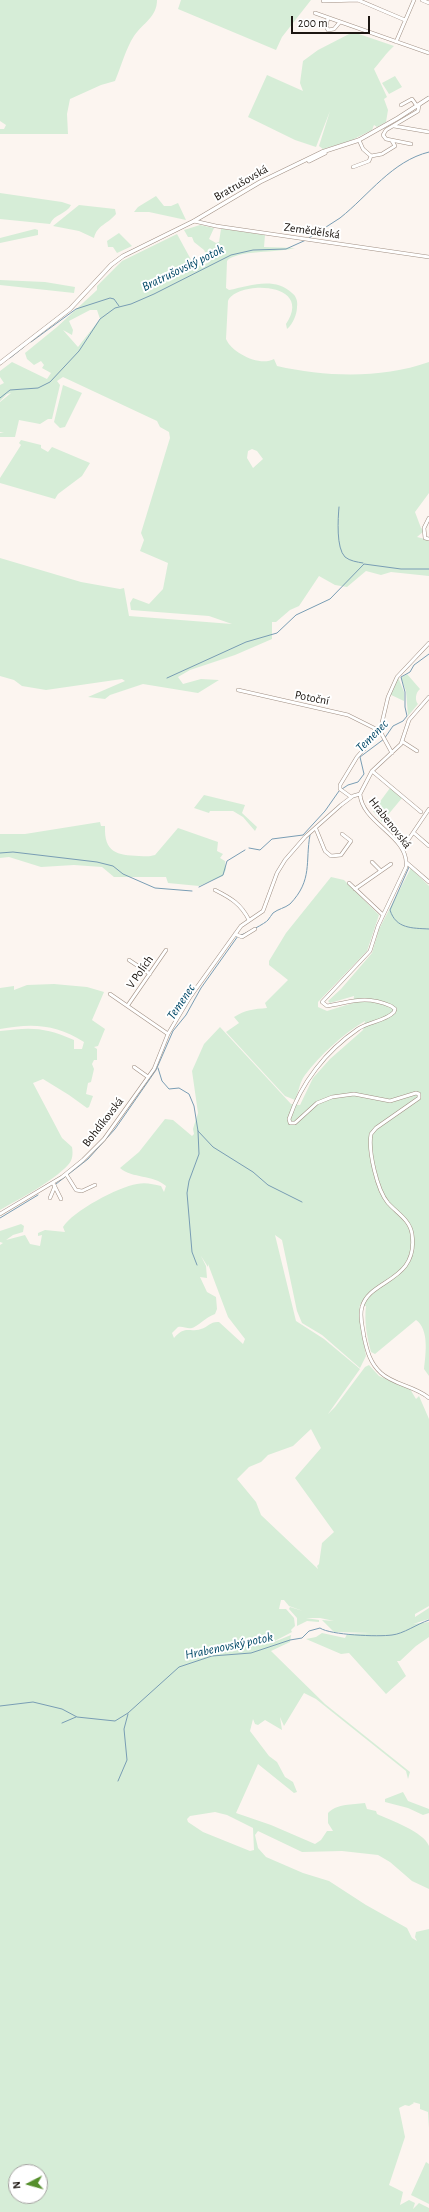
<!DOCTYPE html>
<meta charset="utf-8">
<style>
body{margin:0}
#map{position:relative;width:429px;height:2212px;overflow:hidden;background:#fcf5f0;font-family:"Alegreya Sans",sans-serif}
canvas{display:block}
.north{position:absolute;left:8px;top:2164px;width:40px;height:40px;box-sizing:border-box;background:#fff;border:1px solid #a4a2a0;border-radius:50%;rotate:264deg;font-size:11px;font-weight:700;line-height:16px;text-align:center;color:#1c1611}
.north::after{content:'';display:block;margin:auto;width:14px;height:18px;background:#558f2c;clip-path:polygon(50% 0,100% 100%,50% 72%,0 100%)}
.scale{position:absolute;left:291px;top:16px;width:79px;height:18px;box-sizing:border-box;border:2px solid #1c1611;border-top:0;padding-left:5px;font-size:12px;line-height:14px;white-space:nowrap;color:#1c1611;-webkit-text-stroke:3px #fff;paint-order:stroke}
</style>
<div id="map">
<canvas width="429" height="2212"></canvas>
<div class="north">N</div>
<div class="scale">200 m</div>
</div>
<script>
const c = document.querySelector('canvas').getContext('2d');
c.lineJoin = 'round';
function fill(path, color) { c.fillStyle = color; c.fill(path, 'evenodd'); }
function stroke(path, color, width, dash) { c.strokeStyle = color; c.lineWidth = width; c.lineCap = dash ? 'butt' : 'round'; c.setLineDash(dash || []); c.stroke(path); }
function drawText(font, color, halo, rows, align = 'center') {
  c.font = font + ' "Alegreya Sans",sans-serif'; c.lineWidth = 4; c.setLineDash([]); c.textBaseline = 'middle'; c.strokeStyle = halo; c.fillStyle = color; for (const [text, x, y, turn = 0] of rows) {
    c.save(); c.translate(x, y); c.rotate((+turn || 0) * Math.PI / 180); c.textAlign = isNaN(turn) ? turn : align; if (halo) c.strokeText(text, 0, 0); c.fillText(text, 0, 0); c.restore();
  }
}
fill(new Path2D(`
 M0,0H157C157,17 143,23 134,36C126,48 121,67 115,81L101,85L70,99L67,114L68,134H0V129H4L6,125L0,121Z
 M181,0H311L282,37L276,50L178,9Z
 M353,32L394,46C386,53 381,61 374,69L387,97L384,99L388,110L386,122L377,127L374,125L372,130L350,141L323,149L319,146L330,111L316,147L295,140L248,117L267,75L303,91L300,83L303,61L318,50Z
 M395,76L402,87L389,94L382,83Z
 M0,193L62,202L71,205C67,214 54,214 50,224L0,219Z
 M156,196L164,206H171L178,203L186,220L149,212H134L138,207Z
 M79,205L115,209L116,214C108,224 97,225 94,238L79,231L53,226Z
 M200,225L214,228L209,239L216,243L219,242L221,229H224L265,235L264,247L295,248C280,253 235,250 227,261L226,288L229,290C249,286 274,276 292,293C296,296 298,301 297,307C297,314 293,324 287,329L286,324C315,281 236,280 228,301L226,339C232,353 260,367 274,359L277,366C326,377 381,379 429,362V493L415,512L421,528L425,530L417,537L429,540V576L391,572L381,575L366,571L347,587L335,585L319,576L299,606L290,610L276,622H272V639L235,655L190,670L178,677L183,684L201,679L219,680L198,693L143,684L110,695L105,699L88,697L125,681L122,679L46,690L22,686L14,680L0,676V558L81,582L120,589L124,588L129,616L232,624L209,616L131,610L130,603L133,598L149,604L163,589L168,563L140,551L144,540L141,533L170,438L169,432L160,427L157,421L63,377L57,381L60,385L52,419H48L40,424L19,420L15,437H0V433H4L0,432V402L11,393L7,394L0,401V385L4,383L0,377V371L12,362L47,379L51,373L42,368L44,365L41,361L34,365L27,359L25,353L57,327L97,290V286L122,261L177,234L195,267L208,263L209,261L204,250L194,242L192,237H188L184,230ZM90,310H97L100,319L78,347L63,330L72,335L73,330L69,321ZM252,449L257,451L263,459L253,468L247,458L248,451Z
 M35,229L38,230V235L0,243V238Z
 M119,233L132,246L117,253L113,247H108L107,241Z
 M0,280L45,282L75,287L74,293L0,285Z
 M63,385L82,393L65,427L60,428L54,422Z
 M21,440L41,445V448L48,452L52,447L90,463L82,476L58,494L55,499L0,483V478L21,445L19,443Z
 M407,674L420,689C415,693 415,701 418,704L408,716L406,691L401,678Z
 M398,677L404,692V701L389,694Z
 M390,788L402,798L382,822L373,811Z
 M204,795L245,805L242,813L257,827L255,831L243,817L233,811H210L209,813L194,808Z
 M100,822L101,826H105C104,853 117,855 139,856C145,856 149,857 155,855L178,828L218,842L217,851L223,854L220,858L225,861L226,869L223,876L199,886L168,883L166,877H114L102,867L74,865L41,867L9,857L0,858V834H25Z
 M411,868L429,886V1376L424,1369C426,1353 429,1329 416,1320L375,1354L371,1352C367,1337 364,1322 366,1306L360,1304L359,1316L366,1356L360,1368L322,1335L302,1323L297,1311L282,1240L275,1235L296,1321L324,1339L360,1369L328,1414L335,1407L365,1367L369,1365L379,1376L410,1389L416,1399L419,1396L429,1419V1606L415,1614V1617L429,1608V1619L413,1624L429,1622V1637L416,1646L400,1661H397L406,1676L386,1694L349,1653L341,1654L306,1639L316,1637L322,1633L345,1638L347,1634L371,1633L334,1632L322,1620L334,1621L320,1618H306L319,1620V1622L307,1621L297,1626V1618L289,1609L290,1607L303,1611L289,1606L284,1600H281L279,1609H286L294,1618L295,1626L291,1630L292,1632L269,1644L291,1635L290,1642L271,1651L325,1704L410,1772L408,1779L406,1771L316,1699L304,1693L284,1726L280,1717L282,1730L265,1720L258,1725L255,1724L253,1719L250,1731L269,1756L277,1762L285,1777L293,1782L297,1792L294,1793L258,1764L236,1813L271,1825L315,1844L321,1840L327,1831H333L328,1823V1813C338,1803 352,1805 365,1803L367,1809L376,1811L377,1814C390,1820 424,1832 429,1846C429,1855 429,1878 429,1889L412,1881L390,1862L378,1855L342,1851L302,1852L258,1831L255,1835L258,1848L266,1857L303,1873L329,1881L366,1905L407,1928L412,1938L417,1941L415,1937L416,1932L429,1929V2128L428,2112L420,2109V2104L413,2102L414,2103L409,2106L405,2105L399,2108L405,2137L389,2185L403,2192L400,2205L409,2200L415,2203L413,2209L419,2203L429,2208V2212H0V1245L3,1243L0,1242V1231L21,1224L24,1226L23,1232L13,1235L6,1240L25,1235L30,1244L40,1246L42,1235L38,1236V1233L45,1230L65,1232L63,1227C73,1211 118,1187 137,1184C145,1182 153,1184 161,1186L164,1192L166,1186C152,1174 133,1179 120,1168L139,1152L165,1119L173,1120L192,1136L194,1134L193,1129L198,1113L192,1071L204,1044L220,1027L291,1104L300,1105L313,1078L330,1059L363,1030L365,1021C343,1034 320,1055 305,1075C299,1083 299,1092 295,1100L285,1096L226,1032L239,1023L234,1017C245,1010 254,1009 267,1008L265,1003L288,980L269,965V961L286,933L331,877L344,880L379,915L367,951L318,1002V1007L327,1011L353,1003L354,996L330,1003L328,1001L341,989L372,953L379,929ZM201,1256L208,1267V1264L228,1317L245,1339L243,1344L219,1322C211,1321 208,1327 201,1329C188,1333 186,1325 174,1338L172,1333L178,1327C183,1326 187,1329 192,1328C197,1327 206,1317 215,1314L217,1309L216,1297L207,1292L200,1277L207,1278L206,1266ZM311,1429L321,1448L295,1478L334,1532L322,1543L319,1564L317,1566L318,1569L261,1515L256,1502L237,1479L249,1467L261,1462L268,1455L293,1446ZM215,1812L227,1815L253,1828L254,1850L250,1851L203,1832L188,1822L187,1819L190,1816ZM16,2172H40V2196H16Z
 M54,984L87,987L104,992L92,1020L105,1029L98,1046L94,1047L97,1049V1060H94L92,1064L94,1069L91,1082L88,1083L86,1094L93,1096L89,1107L87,1108L69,1095L43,1079L33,1083L62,1138L72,1147C73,1153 73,1160 68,1165C52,1182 21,1198 0,1210V1031C31,1027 45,1027 74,1040V1049H82L84,1042C56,1024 32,1023 0,1029V988L14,986V990L27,985Z
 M403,1792L408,1801L429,1809V1813L423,1815L408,1808L385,1802V1799Z
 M426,2162L429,2164V2204L411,2195Z`), '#d6edd7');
stroke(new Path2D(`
 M309,238C319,231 330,225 340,218C369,195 392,161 429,152
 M31,342L76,309L110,298L114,299L119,306
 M10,358L25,346
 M0,398L10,390L38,388L50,382L79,351L100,319L115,308L131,304L154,294L231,255L253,250L286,249L306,240
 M339,507C338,519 336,548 345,557C350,561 357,562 363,563
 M167,678L246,642L277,633L296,615L330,599L364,564L401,569H429
 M249,848L260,850L272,839L303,835L325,811L339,791L348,785L358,782L364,774L360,757L384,739L393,726L403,721L407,716L405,707V692L401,677L410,672L414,665L429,654
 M0,853L13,852L97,862L113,866L123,874L155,888L192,891
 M409,867L390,910C396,929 412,928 429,929
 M199,887L223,875L227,861L245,850
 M241,935C245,934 266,923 268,920C270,918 271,915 273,913C278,909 285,908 290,904C313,880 305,862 310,835
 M158,1068L162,1081L169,1089L179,1088L189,1094L194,1106L198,1131L213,1147L253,1172L268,1185L302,1202
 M56,1184L88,1159L115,1129L156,1070L173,1031L186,1015L201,988L238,936
 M0,1218L38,1195
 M197,1265L192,1252L187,1193L189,1181L199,1154L198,1131
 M0,1706L33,1702L62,1709L77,1717L115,1721L128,1713L179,1667L212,1656L251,1653L290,1640L302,1638L309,1631L320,1628C330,1635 378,1637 392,1635C403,1634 417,1624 429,1620
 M62,1723L76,1717
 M118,1781L127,1760L124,1729L128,1714`), '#799db4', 1);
const minor = new Path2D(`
 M422,0L429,3
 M323,1L358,0L405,20
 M315,13L429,53
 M328,18L326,26L328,30L334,29L340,22
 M396,42L414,0
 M401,105L412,99L417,106
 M394,126L429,132
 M359,140L363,149L371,156L382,154L395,146L392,141
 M411,144L386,139L383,135L386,130L418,111L419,105
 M353,167L369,161L371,156
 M194,221L216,226L429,257
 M429,518L424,528L425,538L429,539
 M238,690L348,715L380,731L392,753
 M429,697L409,720L401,744L372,771L360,794C362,824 410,836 406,867L378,926L370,951L322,1002L327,1006C352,1002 365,995 391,1006L395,1009L394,1012C386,1021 368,1022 358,1029C326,1051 301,1083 289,1119L290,1123H295L317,1103L332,1097L354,1094L390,1101L416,1093L419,1094V1098L376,1128L371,1134C368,1151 377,1190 388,1203C397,1213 410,1220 412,1234C419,1282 369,1279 362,1307C359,1317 363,1328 364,1337C367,1351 370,1363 381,1373C394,1385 415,1386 429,1398
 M403,742L417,751
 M372,771L421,812
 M351,797L340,789V785L357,757L380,731L388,697L397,677L429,643
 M316,829L325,851L331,856L341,855L351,841L342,834
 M414,833L429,846
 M402,849L429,809
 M372,862L381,871
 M407,863L429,882
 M349,883L383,915
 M355,889L391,864
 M215,890C231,898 241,904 249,920
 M235,934L242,937L255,929
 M129,960L150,974
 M110,994L168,1034
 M128,1005L166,950
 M134,1067L148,1077
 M66,1174L76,1190L82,1191L95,1185
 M53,1183L61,1199
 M50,1198L55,1186
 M0,1214L62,1177L83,1160L104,1139L154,1069L168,1034L190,997L241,926L263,911L277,873L285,860L305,837L341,805L353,796L360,794`);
const major = new Path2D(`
 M309,161L325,153
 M0,363L70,309L111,265L123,256L194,221L260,182L322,152L359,140L398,118L429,98`);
stroke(minor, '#a08f83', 4);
stroke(major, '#a08f83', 4.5);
stroke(minor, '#fff', 3);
stroke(major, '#fff', 3.5);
drawText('12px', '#1c1611', '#fff', [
 ["Bratrušovská",241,183,-30],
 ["Zemědělská",312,231,8],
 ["Potoční",312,698,11],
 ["Hrabenovská",390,823,52],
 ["V Polích",140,972,-55],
 ["Bohdíkovská",103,1122,-52]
]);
drawText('italic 13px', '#004867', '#fff', [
 ["Bratrušovský potok",183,268,-26],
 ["Temenec",372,736,-45],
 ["Temenec",181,1002,-56],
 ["Hrabenovský potok",229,1646,-12]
]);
</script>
